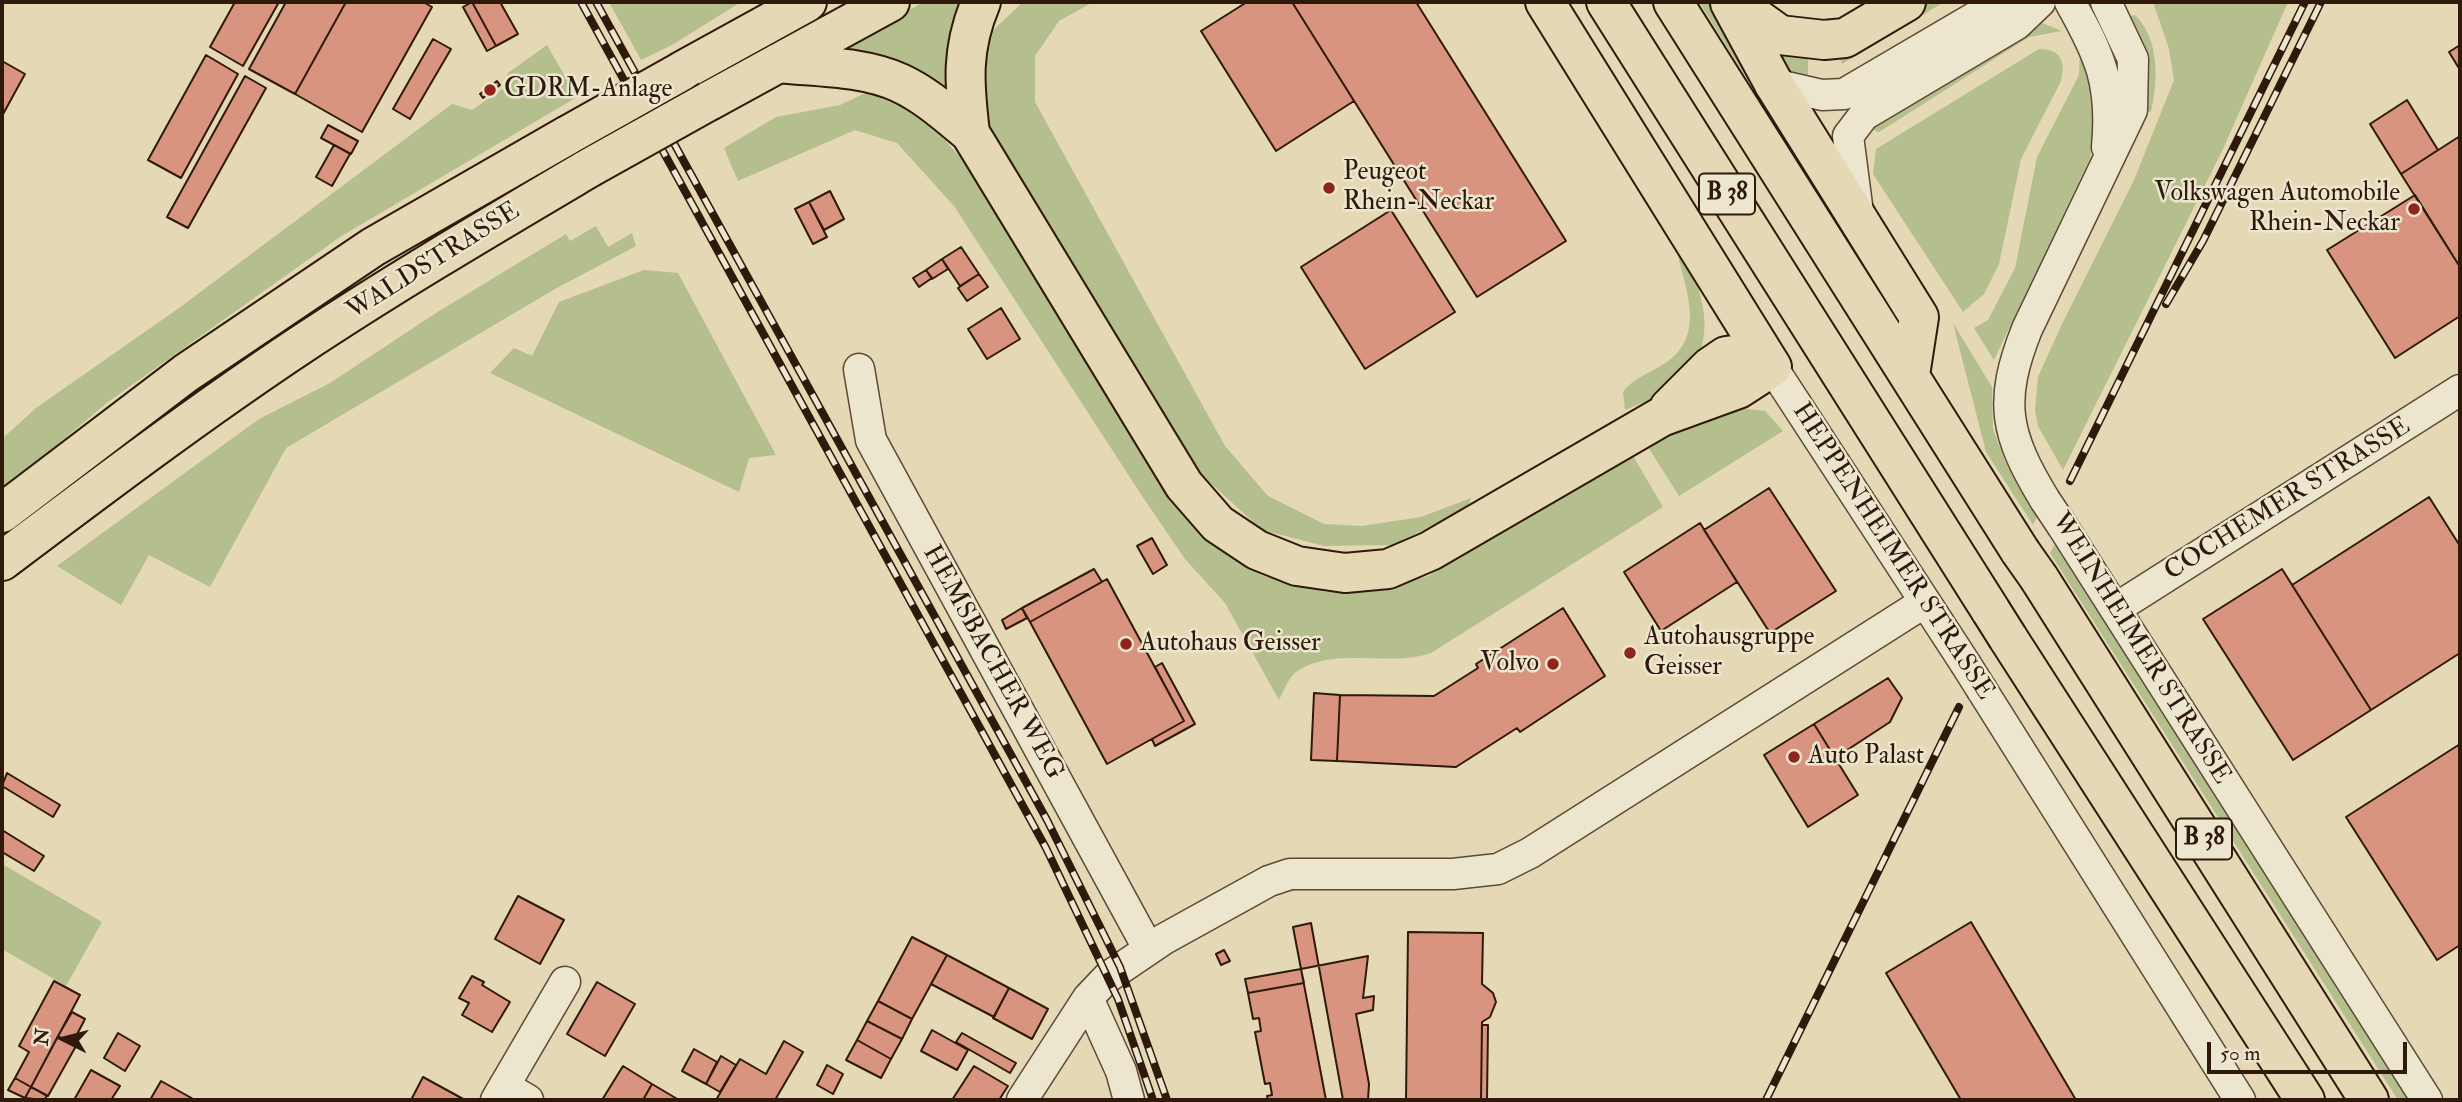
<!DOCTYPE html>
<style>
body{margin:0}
#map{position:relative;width:2462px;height:1102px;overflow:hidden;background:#e4d8b5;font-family:"IM FELL Double Pica",serif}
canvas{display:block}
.frame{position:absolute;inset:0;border:4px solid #2e190b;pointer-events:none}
.north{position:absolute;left:28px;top:1004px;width:70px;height:70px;-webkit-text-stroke:5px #ede6cf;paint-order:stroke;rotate:276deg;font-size:19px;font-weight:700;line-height:28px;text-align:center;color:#2e190b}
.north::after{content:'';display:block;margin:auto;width:24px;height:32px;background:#2e190b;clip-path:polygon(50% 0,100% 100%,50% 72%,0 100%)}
.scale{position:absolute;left:2207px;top:1042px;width:200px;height:32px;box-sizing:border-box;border:4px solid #2e190b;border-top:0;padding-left:9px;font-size:21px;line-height:24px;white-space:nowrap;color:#2e190b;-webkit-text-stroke:5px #ede6cf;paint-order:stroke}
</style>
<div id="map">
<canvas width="2462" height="1102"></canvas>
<div class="frame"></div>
<div class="north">N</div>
<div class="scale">50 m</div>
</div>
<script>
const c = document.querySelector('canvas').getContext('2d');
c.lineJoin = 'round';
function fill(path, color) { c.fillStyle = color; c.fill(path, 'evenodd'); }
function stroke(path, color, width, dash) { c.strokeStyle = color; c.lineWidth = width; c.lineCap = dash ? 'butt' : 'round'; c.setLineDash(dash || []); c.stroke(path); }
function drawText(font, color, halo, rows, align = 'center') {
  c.font = font + ' "IM FELL Double Pica",serif'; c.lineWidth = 5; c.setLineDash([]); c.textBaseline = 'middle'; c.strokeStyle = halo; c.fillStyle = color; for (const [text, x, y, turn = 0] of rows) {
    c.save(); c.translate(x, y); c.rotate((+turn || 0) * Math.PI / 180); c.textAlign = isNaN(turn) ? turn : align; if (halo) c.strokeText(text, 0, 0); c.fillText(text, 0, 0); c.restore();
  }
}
fill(new Path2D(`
 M609,2H741L672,45L641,60Z
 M924,2H970L955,108L829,54Z
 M1023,2H1093L1059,21L1035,56V102L1225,446L1268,496L1324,524L1362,526L1421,517L1471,498L1468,507L1393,545L1324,546L1262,530L1203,476L989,124L983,71L990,33Z
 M1699,2H1712L1793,132L1784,138Z
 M1928,2H1944L1842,64L1837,48L1874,33Z
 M2153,2H2288L2223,149L2063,470L2038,426L2035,411L2038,377L2061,326L2134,180L2174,80L2169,49Z
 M2135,15C2160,40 2158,80 2151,112L2147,111C2151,76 2141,48 2130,16Z
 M2042,23L2062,31L2029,37L1879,132L1869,129L2017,32Z
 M1753,30L1808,50V80L1781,66Z
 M547,45L577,97L340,237L108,402L2,491V439L36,408L179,308L452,104L472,110L504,88L508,73Z
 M2039,49C2061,49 2066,62 2061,81L2021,159L1999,264L1984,294L1963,312L1873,174L1876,149Z
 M2080,49L2093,77L2098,119L2090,158L1994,360L1974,328L1988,320L2015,268L2037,157L2079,75Z
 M870,91L921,113L960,157L1152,466L1211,544L1264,576L1326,592L1376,591L1428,576L1633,456L1663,507L1431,653C1389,668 1334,645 1296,672C1289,677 1283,692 1279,700L1225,603L1185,559L1142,496L954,206L897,143L855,130L738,181L724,148L776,117L840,105Z
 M596,226L608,247L632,233L636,246L555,289L286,448L210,587L149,555L121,605L57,566L259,419L330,383L436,313L566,234L570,241Z
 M1675,241C1699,279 1720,331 1689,372C1680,385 1660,395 1647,405L1644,402L1625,410L1623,392C1633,378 1652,372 1667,362C1710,331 1681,282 1675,241Z
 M644,270L678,273L776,455L749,458L739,492L490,373L514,348L532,356L559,302Z
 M1953,323L1992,387L1993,429L2005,461L2038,515L2033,525L1986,452Z
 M1731,407L1765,411L1783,431L1679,496L1648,447L1691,417Z
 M2056,542L2098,611L2410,1100H2398L2050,553Z
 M2,864L102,922L66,986L2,949Z`), '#b4bf8d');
const building = new Path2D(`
 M235,2H279L243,66L210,47Z
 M286,2H346L295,94L249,69Z
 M346,2H423L432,7L362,132L295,94Z
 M472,2H500L518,34L496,46Z
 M472,2L496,46L487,51L463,7Z
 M1247,2H1292L1354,101L1276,151L1201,31Z
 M1292,2H1416L1566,241L1477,297Z
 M433,39L451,49L410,119L393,109Z
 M2460,45V70L2449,52Z
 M206,55L238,74L181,178L148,160Z
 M2,61L25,74L2,116Z
 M245,76L266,88L188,228L167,217Z
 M497,81L500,85L483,98L480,94Z
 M2407,100L2438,150L2401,174L2370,124Z
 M328,125L358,141L351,154L321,138Z
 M2460,136V267L2401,174Z
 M334,145L350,154L332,186L316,177Z
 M830,191L844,219L824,230L809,202Z
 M2415,195L2460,267V316L2395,358L2327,250Z
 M809,202L827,237L813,244L795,209Z
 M1391,210L1455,312L1365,369L1301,267Z
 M961,247L979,274L960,286L942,259Z
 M942,259L948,269L932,279L926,270Z
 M926,270L932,278L919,287L913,278Z
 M979,274L988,287L967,301L958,288Z
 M1001,308L1020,339L987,359L968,329Z
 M1769,488L1836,591L1770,633L1704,530Z
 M2429,497L2460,546V653L2371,710L2292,585Z
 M1700,523L1737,582L1661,631L1624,572Z
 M1152,538L1167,565L1153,574L1137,546Z
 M1094,569L1102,582L1030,622L1022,608Z
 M2282,569L2371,710L2293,760L2203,619Z
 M1107,579L1184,721L1107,764L1030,622Z
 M1022,608L1027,618L1006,629L1002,620Z
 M1563,608L1605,676L1520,732L1517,728L1456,767L1337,761L1340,695L1434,696L1478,668L1476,664Z
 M1162,663L1195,724L1155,746L1152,739L1184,721L1155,667Z
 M1888,678L1902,698L1890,722L1835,758L1814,724Z
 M1314,693L1340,695L1337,761L1311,760Z
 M1814,724L1858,795L1808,827L1764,755Z
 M2460,744V945L2437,960L2346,817Z
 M7,773L60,805L53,817L2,786Z
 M2,830L44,856L34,871L2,852Z
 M518,896L564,920L540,964L495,939Z
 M1971,922L2076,1100H1961L1886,973Z
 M1311,923L1343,1100H1326L1293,927Z
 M1408,932L1483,933L1482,984L1493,993L1496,1002L1490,1017L1482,1022L1481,1100H1406Z
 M912,937L947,955L912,1019L878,1001Z
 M1224,950L1230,961L1221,965L1216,954Z
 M947,955L1009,988L994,1017L931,984Z
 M1368,956L1363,998L1374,996L1373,1010L1356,1014L1369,1084L1368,1100H1268L1267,1096L1272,1095L1270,1083L1265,1084L1255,1032L1261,1031L1259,1018L1253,1019L1248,993L1304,983L1301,969Z
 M1301,969L1304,983L1248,993L1245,979Z
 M472,976L484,982L482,985L510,1002L492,1032L462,1015L469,1003L459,998Z
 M54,981L80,995L31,1087L15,1078L29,1052L19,1046Z
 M597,982L635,1004L605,1056L567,1034Z
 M1009,988L1048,1009L1032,1039L993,1018Z
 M878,1001L912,1019L902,1039L867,1021Z
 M72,1012L85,1019L72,1044L58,1036Z
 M867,1021L902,1039L891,1059L857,1040Z
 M1482,1025H1488L1487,1100H1481Z
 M932,1030L968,1050L957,1070L921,1051Z
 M118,1033L140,1046L125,1071L104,1058Z
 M962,1033L1016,1063L1010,1073L956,1042Z
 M58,1036L76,1046L48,1096L31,1087Z
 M857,1040L891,1059L881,1078L846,1060Z
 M784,1041L803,1052L775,1100H716L740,1059L766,1074Z
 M694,1049L717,1062L706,1084L682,1071Z
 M721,1056L736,1065L720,1092L706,1084Z
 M827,1065L843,1074L833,1094L817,1085Z
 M623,1066L652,1084L643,1100H602Z
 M974,1066L1008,1086L999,1100H952Z
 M91,1070L120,1086L111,1100H74Z
 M423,1077L465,1100H411Z
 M15,1078L31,1087L25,1098L8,1090Z
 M161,1081L195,1100H150Z
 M652,1084L679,1100H643Z
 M31,1087L47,1096L44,1100L25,1098Z`);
fill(building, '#d9947f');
stroke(building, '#2e190b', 2);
const minor = new Path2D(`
 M2070,2C2100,55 2113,84 2107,147
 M1774,84L1822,95L1844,94L2001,2
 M1858,213L1848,136L1864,115L2017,24L2040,2
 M1772,367L1965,663
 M859,369L871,440L1148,948
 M2045,500C2005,434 1998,402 2027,329L2132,110L2133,59L2106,2
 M2063,527L2427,1100
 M2115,609L2460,390
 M1982,690L2240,1100
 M1088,998L1121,1071L1129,1100
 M504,1086L528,1100
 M496,1100L565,982
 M1022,1100L1088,998L1108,977L1164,939L1269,881L1290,874H1453L1498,869L1530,853L1925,602`);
const major = new Path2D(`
 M1734,2L1780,35L1824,40L1845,38L1906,2
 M1730,3L1774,84
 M778,63C817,67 863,66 900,83C926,95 948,115 970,133L1184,485L1218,524L1257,550L1297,566L1345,573L1388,569L1430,551L1661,417L1738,389L1772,367L1545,2
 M682,71L807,2
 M709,101L890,2
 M970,133C964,83 961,49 981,2
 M1669,408L1710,367L1726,356L1762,351
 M2,513L186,373L373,247L568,135
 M2,561C99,488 197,414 299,346C394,283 491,226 589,168`);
const highway = new Path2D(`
 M1606,2L1991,611
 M1673,2L2020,551
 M1774,84L1919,317L1910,375
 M2039,578L2369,1100
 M2008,638L2305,1100`);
stroke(minor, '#5c4936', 33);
stroke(major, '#2e190b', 42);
stroke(highway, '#2e190b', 42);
stroke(minor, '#ede6cf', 30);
stroke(major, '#e4d8b5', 38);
stroke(highway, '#e4d8b5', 38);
const rail = new Path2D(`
 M581,2L1046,848L1118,999L1153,1100
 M596,2L1047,820L1120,967L1167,1100
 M2166,304L2203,241L2321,2
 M2070,481L2305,2
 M1766,1100L1959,707`);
stroke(rail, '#2e190b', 8);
stroke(rail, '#ede6cf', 5, [16]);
const minorBridge = new Path2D(`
 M2045,500L2063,527
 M1965,663L1982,690`);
const majorBridge = new Path2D(`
 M568,135L682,71
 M589,168L709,101`);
const highwayBridge = new Path2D(`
 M2020,551L2039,578
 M1991,611L2008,638`);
stroke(minorBridge, '#5c4936', 33, []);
stroke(majorBridge, '#2e190b', 42, []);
stroke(highwayBridge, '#2e190b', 42, []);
stroke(minorBridge, '#ede6cf', 30);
stroke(majorBridge, '#e4d8b5', 38);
stroke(highwayBridge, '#e4d8b5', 38);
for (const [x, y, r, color] of [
 [490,90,7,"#8f2418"],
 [1329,188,7,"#8f2418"],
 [2414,209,7,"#8f2418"],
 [1126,644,7,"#8f2418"],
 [1630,653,7,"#8f2418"],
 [1553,664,7,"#8f2418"],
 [1794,757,7,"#8f2418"]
]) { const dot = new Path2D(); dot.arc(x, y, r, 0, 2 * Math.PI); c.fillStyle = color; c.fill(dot); stroke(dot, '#ede6cf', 2.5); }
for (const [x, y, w] of [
 [1727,194,56],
 [2204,839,56]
]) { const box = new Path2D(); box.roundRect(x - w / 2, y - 20.5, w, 41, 5); c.fillStyle = '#ede6cf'; c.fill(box); stroke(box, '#2e190b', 2); }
drawText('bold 24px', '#2e190b', null, [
 ["B 38",1727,194],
 ["B 38",2204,839]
]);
drawText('26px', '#2e190b', '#ede6cf', [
 ["GDRM-Anlage",504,90],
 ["Peugeot",1343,173],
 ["Rhein-Neckar",1343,203],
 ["Volkswagen Automobile",2400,194,"right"],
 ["Rhein-Neckar",2400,224,"right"],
 ["Autohausgruppe",1644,638],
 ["Geisser",1644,668],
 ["Autohaus Geisser",1140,644],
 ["Volvo",1539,664,"right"],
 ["Auto Palast",1808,757]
], 'left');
drawText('26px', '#2e190b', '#ede6cf', [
 ["WALDSTRASSE",434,262,-32],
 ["COCHEMER STRASSE",2288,500,-32],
 ["HEPPENHEIMER STRASSE",1892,552,57],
 ["WEINHEIMER STRASSE",2140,649,58],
 ["HEMSBACHER WEG",992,663,61]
]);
</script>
